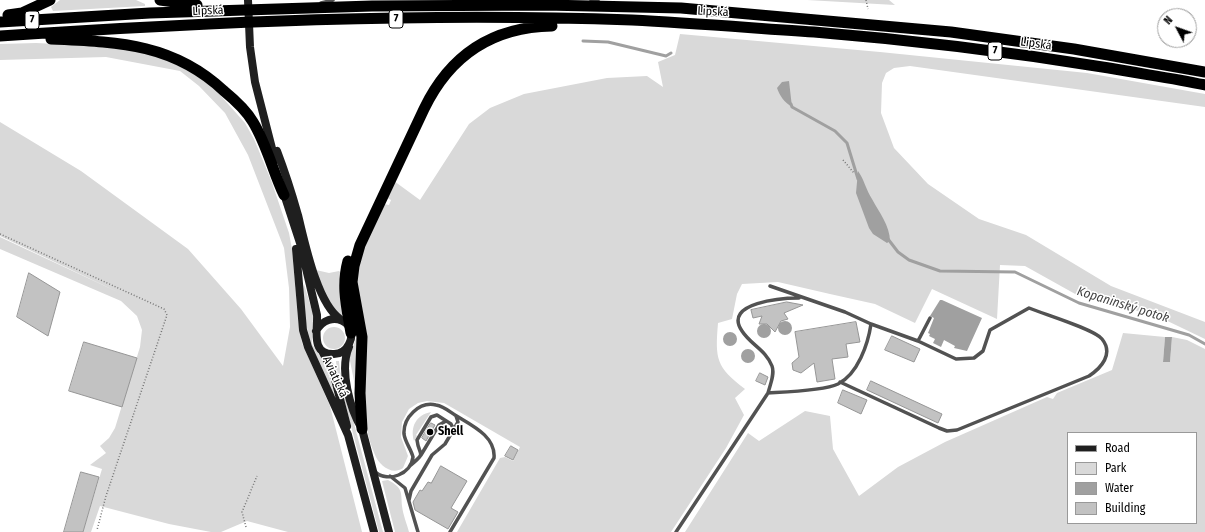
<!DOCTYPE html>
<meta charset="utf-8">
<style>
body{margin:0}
#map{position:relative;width:1205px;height:532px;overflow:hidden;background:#fff;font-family:"Fira Sans Condensed",sans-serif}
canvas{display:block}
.legend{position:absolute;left:1067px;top:432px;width:130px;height:92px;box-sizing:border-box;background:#fff;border:1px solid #999;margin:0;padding:5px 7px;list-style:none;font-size:12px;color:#000}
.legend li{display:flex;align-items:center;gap:8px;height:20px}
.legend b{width:20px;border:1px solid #999}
.north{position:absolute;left:1157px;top:8px;width:40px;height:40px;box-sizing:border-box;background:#fff;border:1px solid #999;border-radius:50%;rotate:311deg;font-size:11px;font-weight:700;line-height:16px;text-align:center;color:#000}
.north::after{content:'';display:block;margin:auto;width:14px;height:18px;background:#000;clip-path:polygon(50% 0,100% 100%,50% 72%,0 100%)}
</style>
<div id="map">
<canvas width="1205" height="532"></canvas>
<ul class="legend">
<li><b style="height:5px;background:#1f1f1f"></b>Road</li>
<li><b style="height:11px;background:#d9d9d9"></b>Park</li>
<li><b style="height:11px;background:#a0a0a0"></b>Water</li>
<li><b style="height:11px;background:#c2c2c2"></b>Building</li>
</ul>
<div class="north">N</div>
</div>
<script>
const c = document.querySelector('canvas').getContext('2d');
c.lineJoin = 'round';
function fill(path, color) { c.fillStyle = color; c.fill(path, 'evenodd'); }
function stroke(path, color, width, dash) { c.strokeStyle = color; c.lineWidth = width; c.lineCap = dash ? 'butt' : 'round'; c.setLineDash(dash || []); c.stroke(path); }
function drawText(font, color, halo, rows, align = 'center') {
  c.font = font + ' "Fira Sans Condensed",sans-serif'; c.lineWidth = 3; c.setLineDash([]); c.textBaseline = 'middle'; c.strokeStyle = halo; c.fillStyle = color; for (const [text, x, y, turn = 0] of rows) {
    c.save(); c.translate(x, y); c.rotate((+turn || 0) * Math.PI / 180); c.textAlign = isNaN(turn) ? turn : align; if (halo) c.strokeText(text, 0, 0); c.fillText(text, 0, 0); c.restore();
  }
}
fill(new Path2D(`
 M60,0H136L145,4V6L53,11L51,7Z
 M807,0H889L895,5Z
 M680,34L880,52L1087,73L1205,94V107L910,66L894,68L886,73L882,83L881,113L894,148L928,184L979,219L1026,235L1111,286L1205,322V339L1157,316L1077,295L1025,266L1000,265L997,319L932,289L915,323L875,304L830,294L778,282L742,284L737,294L732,319L718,323C715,359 716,367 745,389L735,398L744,415L726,448L671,532H457L500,458L505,457L513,461L520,447L444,403L427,401L418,403L409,409L402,422L401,437L408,456L403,468C392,476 379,465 375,455C360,421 362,374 360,338C358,312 353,281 360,256C365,238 377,221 384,204L389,205L391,200L387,198L394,181L420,200L469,124L490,108L524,94L607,78L647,76L663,87L658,62L675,55Z
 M36,43L116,47L138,50L183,66L213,87L245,123L254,139L271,180L289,233L292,249L298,319L302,343L330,406L362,532H288L247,521L221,532H211L169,524L100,506L91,532H83L102,469L90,465L106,453L100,446L109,438L115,428L140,347L142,330L137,316L121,301L0,249V237L122,294L0,236V122L81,171L188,249L241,309L283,366L290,327L289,288L284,248L248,155L225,113L199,86L180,71L106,57L0,60V44Z
 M316,270L329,273L339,271L341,273L343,314L341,316L328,302Z
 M304,284L313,314L312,344L327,367L335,397C319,381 297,306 304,284Z
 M323 338a11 11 0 1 1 22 0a11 11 0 1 1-22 0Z
 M358,333L355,386L350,361V355Z
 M1123,333L1165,337L1163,362H1170L1172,337L1187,340L1205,349V532H685L748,433L759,441L805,411L830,416L833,449L859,496L898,467L945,442L1047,397L1053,399L1057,393L1112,370ZM1068,433H1196V523H1068Z
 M336,361H339L340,371L383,532H379L337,373Z
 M431,412L416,435L417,436L414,441C410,427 416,415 431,412Z
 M388,480C403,488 401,492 402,506C403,515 407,524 409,532H395L382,481Z`), '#d9d9d9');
fill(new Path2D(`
 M789,81L792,107C784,102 780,96 777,88L782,82Z
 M858,171C864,179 866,190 872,199C879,212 890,226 890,241L887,243L873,234L869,228L856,193Z
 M940,300H942L982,318L967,351L954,348L955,346L944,340L941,347L933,343L935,339L929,336L930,334L928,333L934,318L930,316Z
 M778 328a7 7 0 1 1 14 0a7 7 0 1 1-14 0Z
 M757 331a7 7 0 1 1 14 0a7 7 0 1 1-14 0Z
 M723 339a7 7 0 1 1 14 0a7 7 0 1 1-14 0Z
 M1165,337H1172L1170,362H1163Z
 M741 356a7 7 0 1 1 14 0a7 7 0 1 1-14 0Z`), '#a0a0a0');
stroke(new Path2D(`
 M583,41L608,42L666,56L671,53
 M791,104L792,107L835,131L847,143L858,179
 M888,239L898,252L909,260L940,271L1015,272L1079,303L1189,335L1205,344`), '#a0a0a0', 3);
const building = new Path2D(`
 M29,273L60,292L48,336L17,317Z
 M787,302L803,305L784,313L788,319L781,321L775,332L767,324H759L762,316L753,318L751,310Z
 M856,322L860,342L846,344L848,357L832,359L835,379L817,382L814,363L801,373L793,370L792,363L799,357L795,332Z
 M892,336L920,349L914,362L885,350Z
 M84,342L137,358L122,407L69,391Z
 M760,373L768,377L765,385L756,381Z
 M871,381L942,414L938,423L867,390Z
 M843,390L867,400L861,414L838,403Z
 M431,423L435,425L426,441L422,438Z
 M511,446L518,450L513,460L505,456Z
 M441,466L467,481L451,508L458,512L448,529L415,510L413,502L420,490L422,491L428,482L431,483Z
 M81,472L99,477L83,532H64Z`);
fill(building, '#c2c2c2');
stroke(building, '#969696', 1);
stroke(new Path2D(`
 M866,0L868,9
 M843,160L854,173
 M0,234L164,309L167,315L106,496L97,530
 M246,527L242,512L257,476`), '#747474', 1.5, [1, 2]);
stroke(new Path2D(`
 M591,0L598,1
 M321,3L333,0
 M770,286L845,312L871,324L918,341L956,359L974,358L983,351L990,330L1029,308C1043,314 1094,329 1102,339C1114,354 1101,368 1089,376L957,430L947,431L939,428L840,382
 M918,341L930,318
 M768,393C770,385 775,374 772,366C766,350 751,345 742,331C722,302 784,298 799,298
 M421,455L439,425L446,421
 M411,465C427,451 419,457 417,440L431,417L437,415L451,424L454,430
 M375,472C389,483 411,474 413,457C411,449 405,442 404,434C403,418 419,401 436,405C443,406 449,411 455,415C471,425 496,436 494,458L450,532
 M390,476L405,488L418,532
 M409,500L411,491L432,455L445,444L458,422L456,416
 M676,532L768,393C785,392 823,391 838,384C858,374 868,344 871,324`), '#525252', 3.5);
stroke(new Path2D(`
 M248,0L250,47L255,82L275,160
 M277,151C285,172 292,194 298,215C305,243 317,303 340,319
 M283,191L300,243L317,315C318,329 310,355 334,354C341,354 346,350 349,344C360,323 330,307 316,331
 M296,249L303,330L308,347L348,435L374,532
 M349,347C339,370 350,409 362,429L389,532
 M322,351L333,372L347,426`), '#1f1f1f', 8);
stroke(new Path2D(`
 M160,0L197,5
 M8,15L22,13L50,0
 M0,22L150,13L372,6L545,5L681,8L951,32L1074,49L1205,72
 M0,36C210,22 422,12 632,20C692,23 753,28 814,32C913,40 1011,52 1109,68C1141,74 1173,78 1205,85
 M51,39C117,42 173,43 224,91C235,100 246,110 253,122C267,145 273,172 284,195
 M348,261C341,287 347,308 351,333
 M362,429L360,393L362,337L352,282L354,266L360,245L424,109C450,55 492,27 552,26`), '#000', 11);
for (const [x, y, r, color] of [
 [430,432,4,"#000"]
]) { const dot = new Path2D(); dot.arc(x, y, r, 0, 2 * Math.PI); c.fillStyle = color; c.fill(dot); stroke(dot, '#fff', 1.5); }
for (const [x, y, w] of [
 [396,19,14],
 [32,20,14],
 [995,51,14]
]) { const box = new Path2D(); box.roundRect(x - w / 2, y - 9, w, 18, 3); c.fillStyle = '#fff'; c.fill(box); stroke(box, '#000', 1); }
drawText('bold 11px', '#000', null, [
 ["7",396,19],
 ["7",32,20],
 ["7",995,51]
]);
drawText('12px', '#000', '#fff', [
 ["Lipská",208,11,-2],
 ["Lipská",713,12,3],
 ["Lipská",1036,44,8],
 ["Aviatická",335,377,65]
]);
drawText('bold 12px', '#000', '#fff', [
 ["Shell",438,432]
], 'left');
drawText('italic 13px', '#414141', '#fff', [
 ["Kopaninský potok",1123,305,17]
]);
</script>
